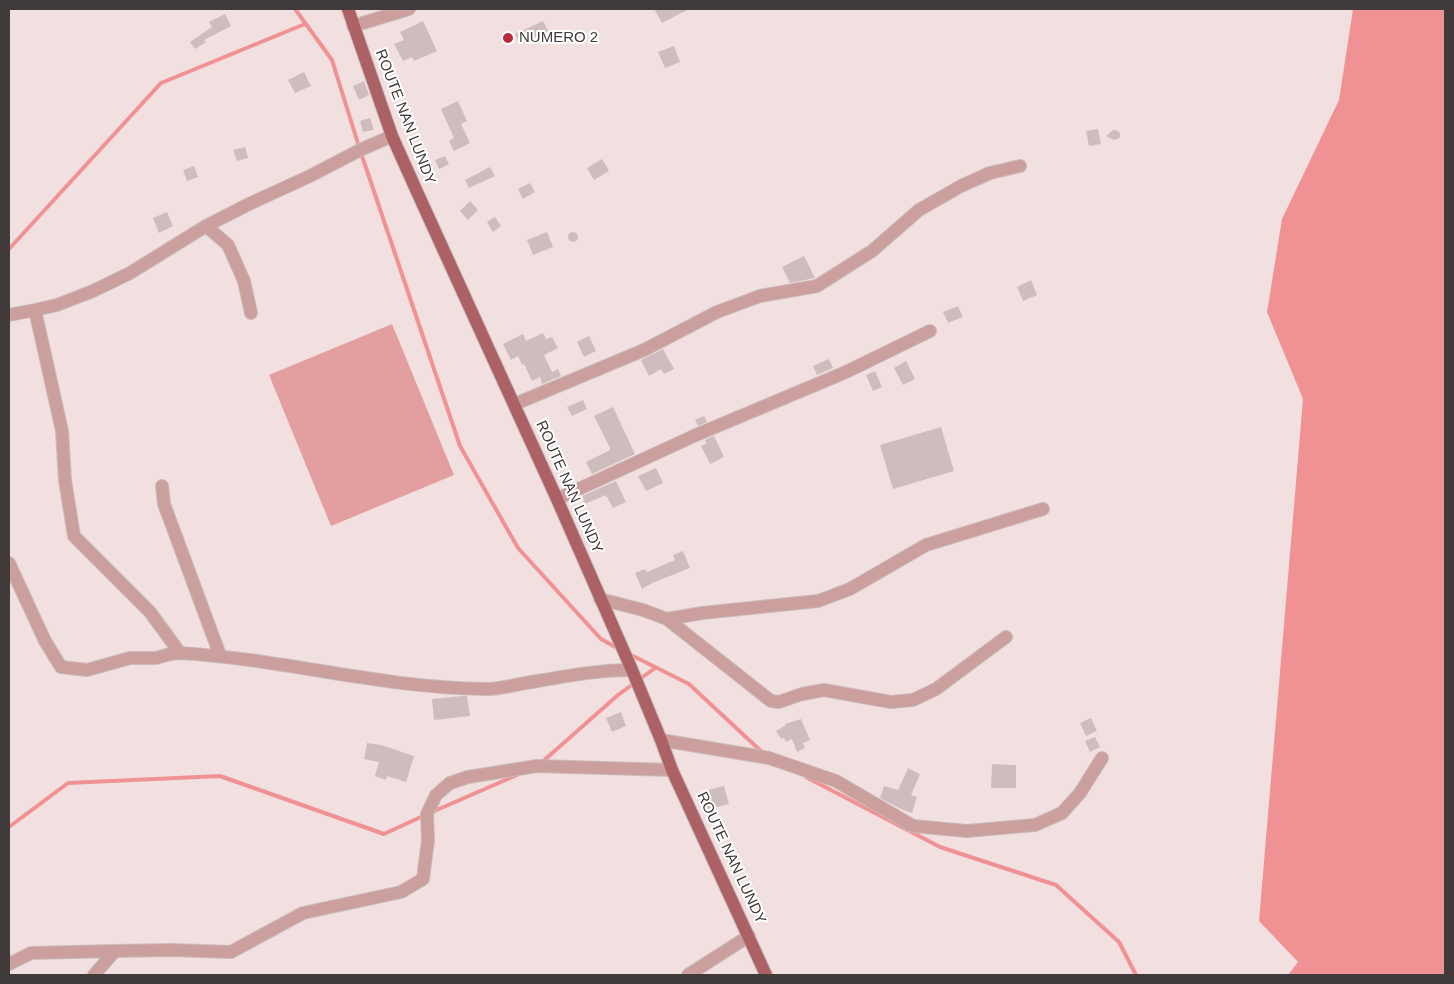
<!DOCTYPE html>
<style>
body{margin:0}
#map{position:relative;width:1454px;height:984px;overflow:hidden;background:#f2e0e0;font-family:Arial,sans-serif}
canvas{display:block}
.frame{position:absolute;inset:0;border:10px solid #413a3a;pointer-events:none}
</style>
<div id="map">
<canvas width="1454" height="984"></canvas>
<div class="frame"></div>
</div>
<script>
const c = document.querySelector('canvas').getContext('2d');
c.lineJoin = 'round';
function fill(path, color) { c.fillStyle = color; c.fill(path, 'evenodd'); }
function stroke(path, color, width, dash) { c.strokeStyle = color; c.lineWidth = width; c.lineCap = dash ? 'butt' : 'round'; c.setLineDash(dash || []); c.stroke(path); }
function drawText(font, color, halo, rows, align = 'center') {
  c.font = font + ' Arial,sans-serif'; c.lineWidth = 4; c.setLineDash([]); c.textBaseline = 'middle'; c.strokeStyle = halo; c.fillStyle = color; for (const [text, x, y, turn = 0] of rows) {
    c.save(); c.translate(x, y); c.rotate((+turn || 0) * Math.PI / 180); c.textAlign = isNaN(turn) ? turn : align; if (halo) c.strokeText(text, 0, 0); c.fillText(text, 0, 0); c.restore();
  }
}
fill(new Path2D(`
 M392,324L454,475L331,526L269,375Z`), '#e39f9f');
fill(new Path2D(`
 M1353,9H1445V975H1288L1298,962L1259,921L1303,399L1267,312L1282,219L1339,100Z`), '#f09294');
stroke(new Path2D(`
 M295,9L332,60L360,150L460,446L518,548L601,639L619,649
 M9,249L161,83L305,24
 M629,654L689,684L763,753
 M541,763L618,695L655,668
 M806,777L940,847L1056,885L1119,942L1136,975
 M432,812L517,775
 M9,827L68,783L220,776L384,834L423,816`), '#f09294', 4);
fill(new Path2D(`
 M654,9H689L662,23Z
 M225,14L231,26L204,40L206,42L195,49L190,42L212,27L209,22Z
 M423,21L437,51L414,61L412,57L403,61L394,44L404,40L400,32Z
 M543,21L548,31L520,44L515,34Z
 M674,46L680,62L665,68L658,52Z
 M304,72L311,86L295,93L288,80Z
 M364,81L369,95L359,100L353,86Z
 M458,101L467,121L461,124L470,143L454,151L449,141L454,138L441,109Z
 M370,118L374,130L363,132L360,121Z
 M1098,129L1101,144L1089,146L1086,131Z
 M1113,130H1116L1120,133V137L1118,139L1114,140L1106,136Z
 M245,147L248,158L237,161L233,150Z
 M445,156L449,164L439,169L435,160Z
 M602,159L609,171L594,180L587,168Z
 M194,166L198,177L187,181L183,170Z
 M490,167L495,176L469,188L465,180Z
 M530,183L535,192L523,199L518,189Z
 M470,201L478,210L468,220L460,211Z
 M167,212L173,226L159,233L153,218Z
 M495,217L501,226L493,232L487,222Z
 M547,232L553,247L533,255L527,240Z
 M568 237a5 5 0 1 1 10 0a5 5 0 1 1-10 0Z
 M804,256L815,278L790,283L782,267Z
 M1031,280L1037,295L1023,301L1017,287Z
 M958,306L963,317L948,323L943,312Z
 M543,333L546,339L552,337L558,348L544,355L552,372L558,369L561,376L542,384L540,377L532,381L524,364L522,365L518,356L511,360L503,344L523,334L526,341Z
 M589,336L596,351L584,357L577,342Z
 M663,349L674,369L664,374L661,369L649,376L641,360Z
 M829,359L833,368L817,375L813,366Z
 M906,361L915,379L903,385L894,368Z
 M875,371L882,387L873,391L866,375Z
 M583,400L587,409L572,416L567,407Z
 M613,407L635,454L592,474L586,462L610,450V448L594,416Z
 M704,416L707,422L698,426L695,420Z
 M941,427L954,471L893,489L880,445Z
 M714,436L724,457L710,464L701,446L706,444L705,440Z
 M656,468L663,483L646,491L638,476Z
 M616,481L626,502L613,508L606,495L585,504L582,496Z
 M683,551L690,568L652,583L642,589L635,573L645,569L647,572L675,560L673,555Z
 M462,696H467L470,716L434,720L432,699Z
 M621,712L626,726L612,732L606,718Z
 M1091,718L1097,731L1086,736L1080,723Z
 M801,719L810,740L803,743L805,748L797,752L792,739L786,742L784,738L781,739L776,731L786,725L785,724Z
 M1095,737L1100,747L1090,752L1085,741Z
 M367,743L381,745L414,756L406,782L387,776L386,780L375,776L379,762L364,759Z
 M992,764L1016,765V788H991Z
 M908,768L920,774L911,795L917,797L912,813L899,808L880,798L884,786L898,790Z
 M724,786L729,804L708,809L703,791Z`), '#cebdbc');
const minor = new Path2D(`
 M353,26L409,9
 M206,226L228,245L244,281L251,313
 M35,310L57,305L93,291L130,273L206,226L249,204L310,176L360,150L392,136
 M9,315L35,310L62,431L65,480L74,536L150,612L180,653C283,659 382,688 485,689C499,689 513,685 526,683C561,677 596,670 632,670
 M515,404L644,350L717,312L760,296L817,286L872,251L919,210L961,186L990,173L1020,166
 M162,486L164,504L220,655
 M557,499L696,435L846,372L930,331
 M9,563L45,641L61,667L87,670L130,658H156L170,654L180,653
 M600,599L643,610L667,619L771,701L779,702L802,694L824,690L891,702L913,700L936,689L1006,637
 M667,619L702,613L818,601L850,589L926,545L1043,509
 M661,740L769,758L836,781L913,826L967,831L1035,825L1062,813L1080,793L1102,758
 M9,964L31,953L115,951
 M94,975L115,951L172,950L231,952L303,913L401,892L423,879L428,840L427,814L436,795L450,783L468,777L537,766L672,770
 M688,975L749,936`);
const major = new Path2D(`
 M348,9L392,136L418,194L557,499L632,670L661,740L672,770L766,975`);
stroke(minor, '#cbbbbb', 14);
stroke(major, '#cbbbbb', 14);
stroke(minor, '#ca9f9e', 12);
stroke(major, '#ac6264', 12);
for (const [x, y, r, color] of [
 [508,38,6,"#ba293d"]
]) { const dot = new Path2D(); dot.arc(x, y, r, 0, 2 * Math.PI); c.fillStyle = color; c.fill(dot); stroke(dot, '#fff', 2); }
drawText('15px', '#413a3a', '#fff', [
 ["NUMERO 2",519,38]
], 'left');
drawText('15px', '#413a3a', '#fff', [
 ["ROUTE NAN LUNDY",405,117,69],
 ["ROUTE NAN LUNDY",569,487,66],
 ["ROUTE NAN LUNDY",731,858,65]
]);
</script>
